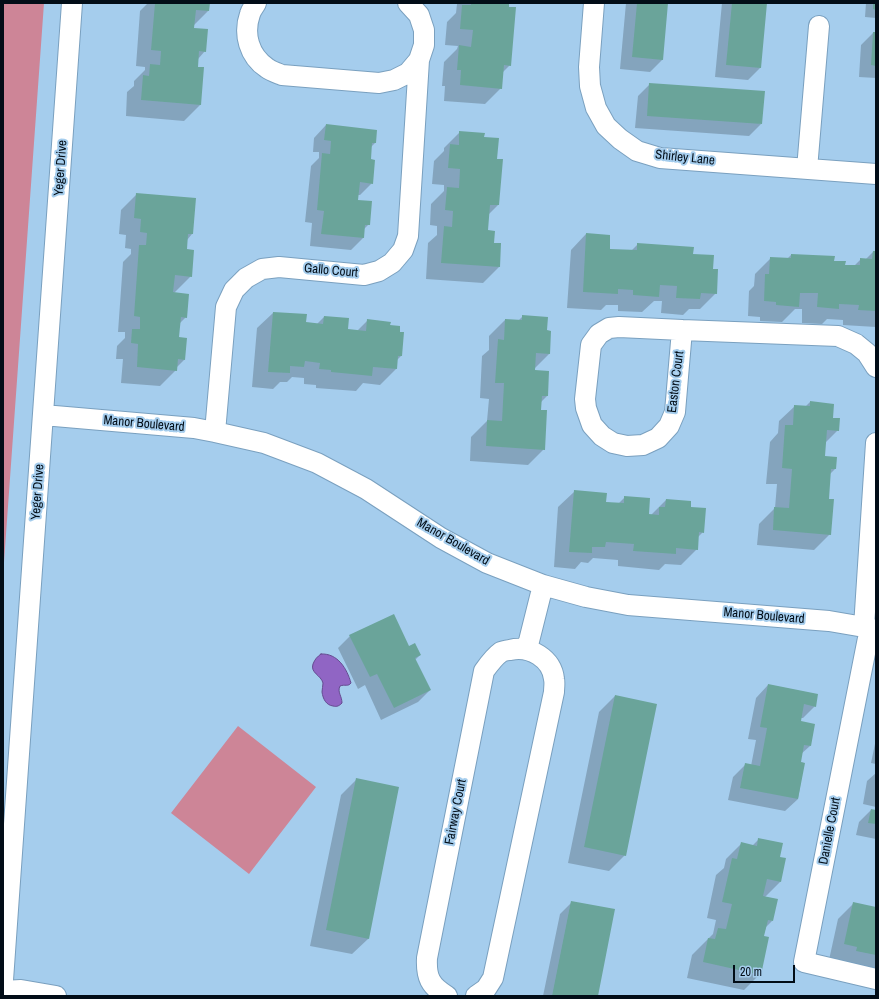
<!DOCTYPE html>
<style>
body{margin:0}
#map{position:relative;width:879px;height:999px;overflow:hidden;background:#a5cded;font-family:"Archivo Narrow",sans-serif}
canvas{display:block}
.frame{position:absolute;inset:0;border:4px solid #020d17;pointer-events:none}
.scale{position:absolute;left:733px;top:965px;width:62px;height:18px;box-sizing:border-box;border:2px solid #020d17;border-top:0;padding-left:5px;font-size:12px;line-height:14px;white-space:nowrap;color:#020d17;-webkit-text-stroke:3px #a5cded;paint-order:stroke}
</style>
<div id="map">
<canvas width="879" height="999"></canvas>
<div class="frame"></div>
<div class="scale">20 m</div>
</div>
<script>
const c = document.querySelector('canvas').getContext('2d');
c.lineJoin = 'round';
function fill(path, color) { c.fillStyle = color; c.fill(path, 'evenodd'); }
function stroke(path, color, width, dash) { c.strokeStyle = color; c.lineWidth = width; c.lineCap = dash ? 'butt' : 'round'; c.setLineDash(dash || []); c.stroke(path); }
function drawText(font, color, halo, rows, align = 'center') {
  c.font = font + ' "Archivo Narrow",sans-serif'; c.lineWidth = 4; c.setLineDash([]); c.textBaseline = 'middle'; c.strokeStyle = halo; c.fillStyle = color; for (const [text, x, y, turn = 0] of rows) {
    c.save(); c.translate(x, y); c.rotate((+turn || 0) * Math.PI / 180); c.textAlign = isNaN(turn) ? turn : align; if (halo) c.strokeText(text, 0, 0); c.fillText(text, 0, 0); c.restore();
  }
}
fill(new Path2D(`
 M3,3H44L3,576Z
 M238,726L316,787L249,874L171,813Z`), '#cd8597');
const water = new Path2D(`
 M321,654C338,653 347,669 351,683C348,687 345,684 340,686C337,692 342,696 342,703C339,706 337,707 333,706C326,705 323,699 322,692C322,689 323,686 323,683C321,675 310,673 313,664C315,659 317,657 321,654Z`);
fill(water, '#9065c4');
stroke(water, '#654b90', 1);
fill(new Path2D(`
 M148,3H209L208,11L193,26V29L205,51L198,59L197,68H203L200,105L184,121L126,116L127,92L134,86V81L145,70V67L136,66L140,11Z
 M449,3H508L510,65L502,73L501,88L485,104L444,101L445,86H442L444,62L457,49L458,46L445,45L447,22L456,13L457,4Z
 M626,3H667L662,60L650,72L620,69Z
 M722,3H766L760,68L748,80L715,77Z
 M866,3H876V18L865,17Z
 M873,33H876V78L859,77L861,45Z
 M650,84L761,124L749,136L635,128L638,96Z
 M326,125L375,143L371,147L369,160L372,183L360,195H357V200L369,224L363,230V238L351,250L310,246L312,223L305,222L311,166L319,158V152H313L314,138Z
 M460,132L483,138L496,159L498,205L488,215L487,231L493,243L499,267L483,283L426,279L428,243L437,235V226L430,225L431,204L444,191V185L432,184L434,161L444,151V148Z
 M137,194L195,199L192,234L187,240L186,250L191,276L174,293L186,317L179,324L178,338L184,360L176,368V370L160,386L121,383L123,359H116L117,346L125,338V332H118L123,262L131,254V249L125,248L126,235L119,234L121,210Z
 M586,234L609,250L631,251L638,244L692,255L712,270L716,293L700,309H689L683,315L661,313L662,301H654L642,312L618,311V305H606L601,310L567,308L571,250Z
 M873,252H876V327L843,325V320L827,319L822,324L802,323V309H795L782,322L760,321V317L748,316L749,291L754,286L755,274L771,258L787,259L791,255L833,261L844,266H854L861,259L865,260Z
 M273,313L305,323L316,325L324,317L347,330L357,331L367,321L389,326L401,356L397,360L396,369L380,385L363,383L356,391L316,388V385L304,384V378L292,377L287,382H280L273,389L252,387L257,328Z
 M522,317L546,331L549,354L534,369V371L547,396L541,402L540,411L544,449L528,465L470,461L471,437L487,421L489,399L480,398L482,356L489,350V336L505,320L518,321Z
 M810,402L832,419L838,430L825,443L824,457L835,469L830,474L828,499L830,534L814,550L757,545L759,524L775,508L777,484H766L770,442L778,433L779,421L795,406H806Z
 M574,492L605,502L618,504L625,497L648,515H651L666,500L690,508L703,532L698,537L697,549L681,565L665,564L659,570L618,566V560L593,558L588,563L581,562L575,569L554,567L558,507Z
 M350,636L409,647L420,655L415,660L430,690L418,702L381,720L365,685L358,689L338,648Z
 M768,685L815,706L803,718H800V722L810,746L801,754L800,762L804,763L798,799L785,811L728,800L733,777L745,765L751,766L756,740L748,739L756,698Z
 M615,696L625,855L609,871L568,863L599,712Z
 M876,739V764L871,763Z
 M876,773V807L863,804L867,781Z
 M357,779L368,939L352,954L310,946L341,795Z
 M871,810L876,811V839L856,835L859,822Z
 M759,839L779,858L780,882L765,897L772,921L766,927L763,937L760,974L744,990L687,978L692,955L713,934L716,920L707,918L716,875L724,868L726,859L742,843L752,846Z
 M572,902L597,996H543L560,914Z
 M854,903L876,908V971L829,960L838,919Z`), '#0003');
fill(new Path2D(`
 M155,3H210L209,11L196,10L194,28L208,29L206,52L199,51L198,67H204L201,105L141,100L143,75L149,76L150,64L160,65L161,51L151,50Z
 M471,3H509V7H516L511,66L504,65L502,89L460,85L461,70H457L459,45L471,47L473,30L460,29L462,5H471Z
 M637,3H668L663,60L632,57Z
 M732,3H767L761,68L726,65Z
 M873,3H876V10L873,9Z
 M873,32H876V66L871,65Z
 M649,83L765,91L762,124L647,116Z
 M326,124L377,130L376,143H372L371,159L375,160L373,184L360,182L358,200L372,201L370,225H365L364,238L321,234L324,211L317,210L322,153L330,154L331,141L324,140Z
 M459,131L485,133L484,137L499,138L497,159H503L499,205H490L488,230L495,231L494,243H501L500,267L441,263L444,226L452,227L453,211L445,210L447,187L459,188L460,169L448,168L450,144L459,145Z
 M136,193L196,198L193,234H188L187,249L194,250L192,277L175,275L173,292L189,294L187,318L181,317L179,337L187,338L185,360L178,359L177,371L137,367L138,344L131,343L132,329H140V317L134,316L139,245H146L147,233L140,232L141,219L134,218Z
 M586,233L610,235V249L637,250V243L694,247L693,254L714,255L713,269H718L717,294L701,293L700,299L676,298L677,286L660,285L659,297L633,295V290L618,289V294L583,292Z
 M873,251H876V311L858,310L859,305L839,304V309L817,307L818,293H800L799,307L776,305V302L764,301L765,274H769L770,257L791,258V254L835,256L834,261H846L845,265H860V258L872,259Z
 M273,312L307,314L306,322L323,324L324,316L349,318L348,329L366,331L367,319L391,322L390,325L400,326V332H404L402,356H398L397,369L373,367L372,376L331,372V370L319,369L320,363L305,361L304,367L290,366V373L268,372Z
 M522,315L548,317L547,330L551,331L550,354L536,353L535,370L549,371L548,396H542L541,410H547L545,450L486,446L487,420L502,421L504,383H495L498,339L504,340L505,319L522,320Z
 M810,401L834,404L833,418H840L839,431L827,430L825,456L837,457L836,469H831L829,499H834L831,535L773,530L774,507L789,508L792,469L782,468L785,425H793L794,405L810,406Z
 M574,490L607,493L606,502L624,503V496L650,498L649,514L659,515V507H665L666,499L691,501V507L706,508L704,533L699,532L698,550L676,548V554L633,551L634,544L606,542L605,547H592V553L569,552Z
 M394,614L409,646L415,643L421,655L415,658L431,690L394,708L377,674L370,677L349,635Z
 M768,684L818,694L816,707L804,704L801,721L815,724L811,746L804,745L801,762L805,763L798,799L740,788L745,763L760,766L767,728L760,727Z
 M615,695L657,704L626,856L584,847Z
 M356,778L399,787L369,939L326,930Z
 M871,809L876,810V824L868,823Z
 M758,838L783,843L780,857L786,858L781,882L767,879L763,896L778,899L773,921L768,920L764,936L769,937L761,975L703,962L708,938L715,939L718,928L726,929L732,904L722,902L732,858L737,859L741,842L757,846Z
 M571,901L615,909L598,996H552Z
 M853,902L876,907V955L856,951L857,947L844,944Z`), '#6aa49a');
const minor = new Path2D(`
 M256,3C254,7 251,10 250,14C243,34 249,56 267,68C271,71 277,73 282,75L379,83L394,80L408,73L419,60L424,45V30L419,15L408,3
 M594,3L589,67L590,86L596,108L606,126L620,139L637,151L660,158L876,174
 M807,169L819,26
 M619,327L682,330L675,412L669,426L658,438L643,445L627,446L613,443L602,436L592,425L586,408L585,399L591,345L599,334L609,328Z
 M682,330L838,336L856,344L867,353L876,367
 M43,415L194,428L215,432L264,443L317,463L366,489L441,538L487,563L543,585L586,597L628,605L829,621L864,627L876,630
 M215,432L226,307L234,290L246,278L262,269L279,267L364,275L379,271L392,263L403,250L408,236L419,60
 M864,627L876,443
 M870,628L804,962L876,979
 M527,649L543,585
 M3,980L72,3
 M3,991L21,990L56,996
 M447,996C430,986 426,977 427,958L484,671C489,664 494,657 501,652C504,651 507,650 510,650C530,645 552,659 554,679C555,683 554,688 554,692L493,978L486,989L476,996`);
stroke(minor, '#7aa0bf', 22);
stroke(minor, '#fff', 20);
drawText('13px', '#020d17', '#a5cded', [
 ["Shirley Lane",685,158,6],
 ["Yeger Drive",61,168,-86],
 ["Gallo Court",331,271,5],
 ["Easton Court",676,382,-83],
 ["Manor Boulevard",144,424,5],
 ["Yeger Drive",38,492,-86],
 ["Manor Boulevard",453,542,30],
 ["Manor Boulevard",764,616,5],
 ["Fairway Court",456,812,-79],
 ["Danielle Court",830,831,-79]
]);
</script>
